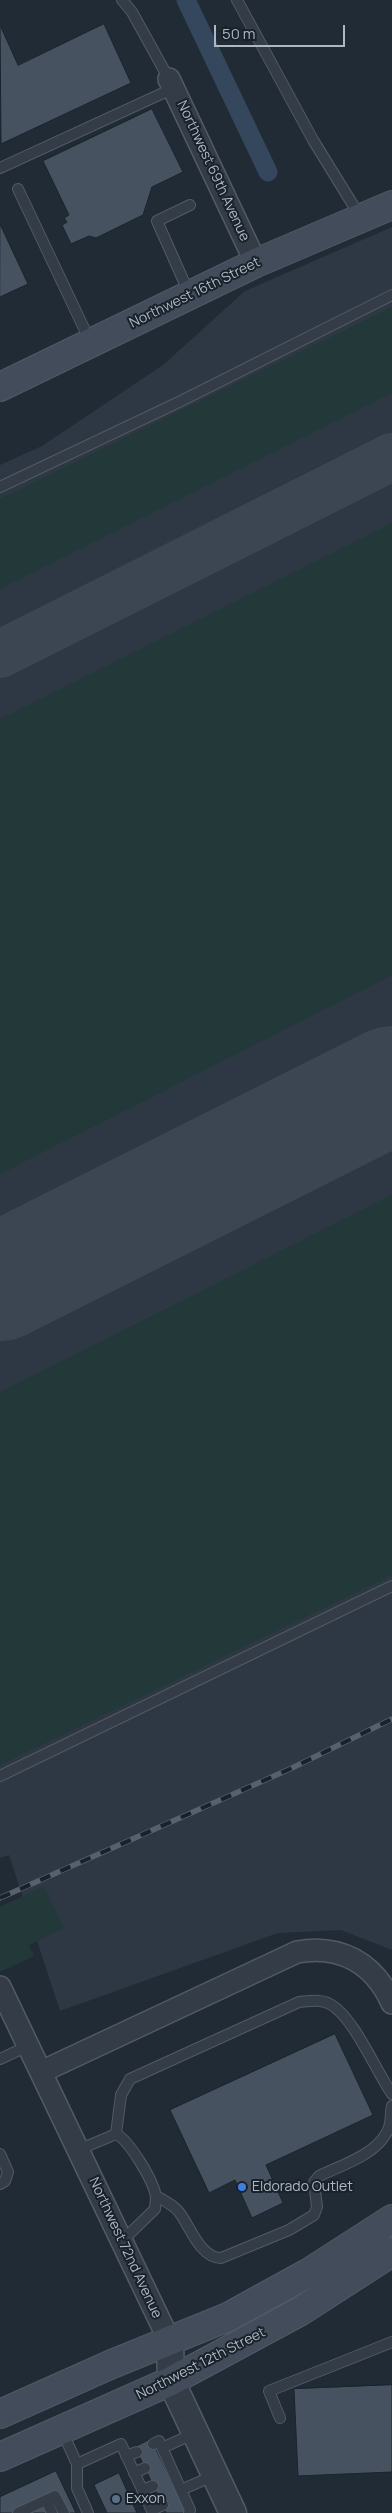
<!DOCTYPE html>
<style>
body{margin:0}
#map{position:relative;width:392px;height:2513px;overflow:hidden;background:#212b36;font-family:Manrope,sans-serif}
canvas{display:block}
.scale{position:absolute;left:214px;top:25px;width:131px;height:22px;box-sizing:border-box;border:2px solid #aeb7c4;border-top:0;padding-left:6px;font-size:15px;line-height:18px;white-space:nowrap;color:#aeb7c4;-webkit-text-stroke:4px #19222b;paint-order:stroke}
</style>
<div id="map">
<canvas width="392" height="2513"></canvas>
<div class="scale">50 m</div>
</div>
<script>
const c = document.querySelector('canvas').getContext('2d');
c.lineJoin = 'round';
function fill(path, color) { c.fillStyle = color; c.fill(path, 'evenodd'); }
function stroke(path, color, width, dash) { c.strokeStyle = color; c.lineWidth = width; c.lineCap = dash ? 'butt' : 'round'; c.setLineDash(dash || []); c.stroke(path); }
function drawText(font, color, halo, rows, align = 'center') {
  c.font = font + ' Manrope,sans-serif'; c.lineWidth = 4; c.setLineDash([]); c.textBaseline = 'middle'; c.strokeStyle = halo; c.fillStyle = color; for (const [text, x, y, turn = 0] of rows) {
    c.save(); c.translate(x, y); c.rotate((+turn || 0) * Math.PI / 180); c.textAlign = isNaN(turn) ? turn : align; if (halo) c.strokeText(text, 0, 0); c.fillText(text, 0, 0); c.restore();
  }
}
fill(new Path2D(`
 M392,227V1950L341,1930L278,1933L60,2011L9,1855L0,1858V465L42,446L163,365L245,291Z`), '#2e3844');
fill(new Path2D(`
 M392,307V393L0,589V499Z
 M392,523V975L0,1174V719Z
 M392,1195V1575L0,1765V1392Z
 M44,1886L64,1928L29,1945L34,1956L0,1972V1907Z`), '#233838');
stroke(new Path2D(`
 M186,0L268,172`), '#35475d', 19);
stroke(new Path2D(`
 M0,654L392,457`), '#3c4652', 48);
stroke(new Path2D(`
 M0,1282L392,1085`), '#3c4652', 118);
const building = new Path2D(`
 M104,24L131,83L1,144L0,25L18,65Z
 M152,109L183,172L152,187L143,215L96,238L89,236L71,244L62,225L67,222L64,218L69,215L43,161Z
 M0,224L28,284L0,297Z
 M335,2034L373,2115L266,2165L283,2203L252,2218L235,2180L209,2193L170,2110Z
 M392,2385V2472L298,2476L294,2389Z
 M151,2439L186,2512L184,2513H166L135,2447Z
 M56,2471L76,2513H0V2497Z
 M119,2473L137,2513H107L94,2485Z`);
fill(building, '#475260');
stroke(building, '#1b242d', 1);
const service = new Path2D(`
 M122,0L132,12L169,79
 M237,0L313,140L361,218
 M0,168L174,88
 M18,189L90,341
 M189,293L157,221L190,205
 M0,487L181,401L392,295
 M0,1776L392,1586
 M0,2059L28,2046
 M116,2134L121,2095L130,2079L299,2002C310,2001 320,1999 330,2004C353,2016 376,2071 392,2094
 M78,2150L116,2134C130,2141 154,2182 156,2197C156,2201 155,2205 155,2209L122,2241
 M0,2154L8,2172L5,2181L0,2184
 M156,2196C163,2200 174,2205 179,2212C190,2226 200,2258 221,2258L289,2230L314,2215L317,2207L314,2182L319,2176C342,2165 375,2155 387,2132C392,2124 390,2114 392,2106
 M280,2418L269,2391L392,2342
 M62,2431L77,2464V2488L88,2513
 M153,2444L159,2441L190,2510L189,2513
 M162,2448L195,2433
 M126,2456L137,2452
 M77,2464L121,2444L153,2513
 M134,2473L145,2468
 M142,2490L153,2486
 M181,2490L215,2475
 M46,2500L52,2513
 M152,2510L163,2505
 M18,2513L55,2496L64,2513`);
const minor = new Path2D(`
 M169,79L256,263
 M0,1987L170,2342
 M41,2072L297,1952C340,1944 374,1963 392,2003`);
const tertiary = new Path2D(`
 M170,2342L171,2381L233,2513`);
const secondary = new Path2D(`
 M0,387L256,263L392,205
 M0,2414L112,2364L228,2317L308,2273L392,2219
 M0,2457L171,2381L301,2311L392,2252`);
stroke(service, '#515a65', 12);
stroke(minor, '#515a65', 24);
stroke(tertiary, '#515a65', 29);
stroke(secondary, '#515a65', 30);
stroke(service, '#343d47', 10);
stroke(minor, '#343d47', 21);
stroke(tertiary, '#343d47', 26);
stroke(secondary, '#424c5a', 28);
const rail = new Path2D(`
 M0,1898L292,1768L392,1719`);
stroke(rail, '#56616e', 5.5);
stroke(rail, '#19222b', 4, [11]);
for (const [x, y, r, color] of [
 [242,2187,5,"#3f7fe0"],
 [116,2499,5,"#5c6f8a"]
]) { const dot = new Path2D(); dot.arc(x, y, r, 0, 2 * Math.PI); c.fillStyle = color; c.fill(dot); stroke(dot, '#19222b', 2); }
drawText('14px', '#aeb7c4', '#19222b', [
 ["Northwest 69th Avenue",213,171,65],
 ["Northwest 16th Street",195,293,-26],
 ["Northwest 72nd Avenue",125,2248,65],
 ["Northwest 12th Street",201,2364,-27]
]);
drawText('14px', '#aeb7c4', '#19222b', [
 ["Eldorado Outlet",252,2187],
 ["Exxon",126,2499]
], 'left');
</script>
